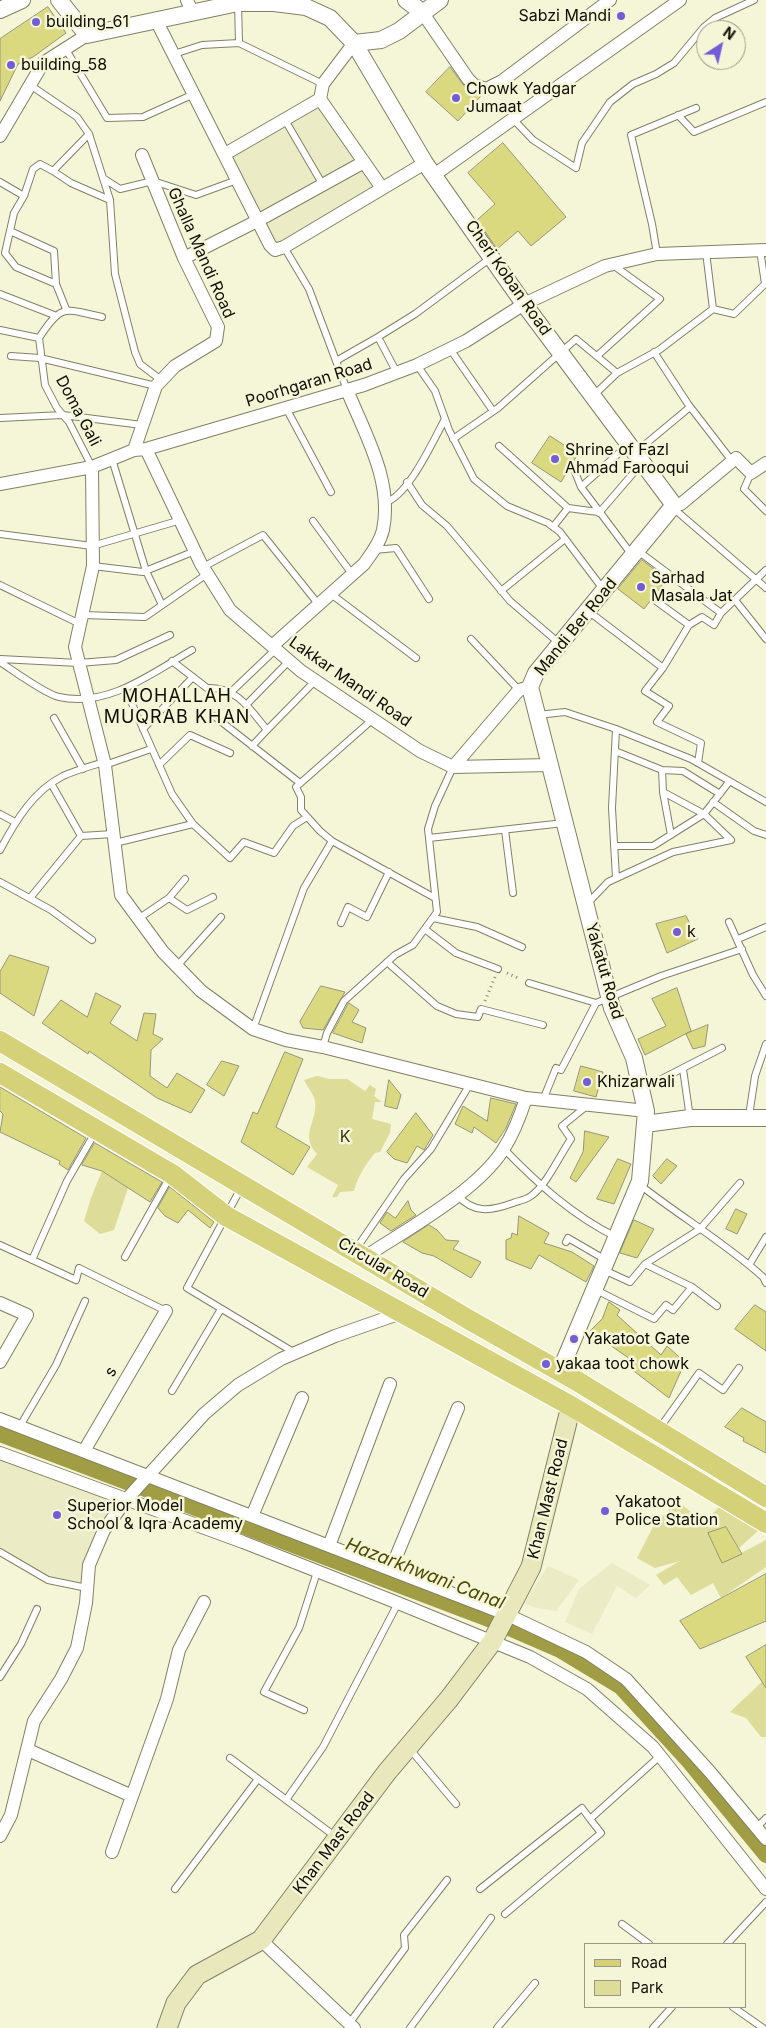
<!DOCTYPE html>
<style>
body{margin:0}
#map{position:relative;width:766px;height:2028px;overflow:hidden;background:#f5f5d7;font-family:Inter,sans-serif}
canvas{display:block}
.legend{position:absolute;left:584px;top:1943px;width:162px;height:65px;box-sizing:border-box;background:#f5f5d7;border:1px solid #999983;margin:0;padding:6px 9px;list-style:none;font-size:15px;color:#0e0e05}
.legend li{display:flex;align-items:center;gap:10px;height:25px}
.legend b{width:25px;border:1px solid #999983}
.north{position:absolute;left:696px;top:20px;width:50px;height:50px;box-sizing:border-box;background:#f5f5d7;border:1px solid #999983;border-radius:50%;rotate:35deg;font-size:14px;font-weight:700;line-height:20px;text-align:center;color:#0e0e05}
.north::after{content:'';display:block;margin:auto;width:18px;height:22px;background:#735dd7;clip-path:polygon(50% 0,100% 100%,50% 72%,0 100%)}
</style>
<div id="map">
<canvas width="766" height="2028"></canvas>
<ul class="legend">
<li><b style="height:6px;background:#d4d179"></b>Road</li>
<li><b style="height:14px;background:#dddc99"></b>Park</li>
</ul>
<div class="north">N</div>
</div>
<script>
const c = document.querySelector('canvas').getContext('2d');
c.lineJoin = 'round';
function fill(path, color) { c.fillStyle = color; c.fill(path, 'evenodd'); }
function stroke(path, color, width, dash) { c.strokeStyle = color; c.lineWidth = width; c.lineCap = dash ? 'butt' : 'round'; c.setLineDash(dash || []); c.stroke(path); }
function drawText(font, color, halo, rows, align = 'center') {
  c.font = font + ' Inter,sans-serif'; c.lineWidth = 5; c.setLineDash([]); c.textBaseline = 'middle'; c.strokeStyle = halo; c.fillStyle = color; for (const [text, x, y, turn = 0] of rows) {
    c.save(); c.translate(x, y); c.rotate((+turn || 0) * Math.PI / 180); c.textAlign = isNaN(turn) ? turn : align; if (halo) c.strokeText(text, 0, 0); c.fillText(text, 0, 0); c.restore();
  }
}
fill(new Path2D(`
 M319,103L379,187L277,245L229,155Z
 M0,1453L126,1500L104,1530L87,1588L48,1580L0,1552Z
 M612,1563L650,1585L636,1598L617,1586L592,1634L565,1622L579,1589Z
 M548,1566L579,1580L556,1611L533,1607L524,1603Z`), '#ebebc6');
fill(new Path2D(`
 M317,1076L329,1079H347L365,1091L370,1085L376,1089L374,1096L382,1102H375L372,1119L391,1124L390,1133L380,1152L375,1153C366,1164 357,1177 354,1191L340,1192L337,1197H332L338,1185L307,1167L317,1154C299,1135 318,1122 315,1101C314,1095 307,1086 304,1080Z
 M102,1171L128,1188L114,1230L100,1234L84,1221L91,1198Z
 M677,1501L704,1522L723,1503L760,1529L739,1548L726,1527L709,1533L722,1563L766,1540V1567L721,1598L713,1583L691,1595L677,1577L664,1585L656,1575L680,1561L655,1568L637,1558L653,1527Z
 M766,1678V1737H761L746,1718L730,1712Z`), '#dddc99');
stroke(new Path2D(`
 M0,1434L486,1618L560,1650L621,1687L687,1759L766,1855`), '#a09d44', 16);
const building = new Path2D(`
 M48,7L66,33L33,57L18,64L0,101V39Z
 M450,67L468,91L481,96L458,121L426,92Z
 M503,143L566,217L531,246L518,231L497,249L477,220L495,204L468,173Z
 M550,436L578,454L561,482L532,463Z
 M642,560L667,579L644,609L618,589Z
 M686,916L698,939L667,953L656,924Z
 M10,955L49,967L34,1016L0,993V972Z
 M321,986L345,992L323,1030L303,1028L300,1022Z
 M677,988L691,1031L645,1055L638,1039L666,1026L652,999Z
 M96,993L121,1006L110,1023L137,1041L144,1013L156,1014L153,1034L163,1039L151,1050L150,1076L167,1088L177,1073L205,1090L191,1113L157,1098L89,1051L88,1054L42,1023L61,1000L87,1017Z
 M349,1003L359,1010L352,1022L366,1028L362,1043L333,1033Z
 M708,1025L705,1046L693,1049L686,1034Z
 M285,1052L303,1059L276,1127L310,1147L293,1175L241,1142L253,1112L257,1114Z
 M222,1061L239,1066L224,1096L207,1085Z
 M581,1066L603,1072L596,1097L574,1091Z
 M389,1080L401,1095L397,1109L385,1106Z
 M0,1087L86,1138L68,1170L59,1164L60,1161L0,1132L3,1114L0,1111Z
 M491,1098L516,1104L506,1128L496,1143L474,1127L472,1133L455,1124L463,1106L487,1121Z
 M416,1113L433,1135L424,1150L417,1146L407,1163L394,1159L387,1152Z
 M585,1131L609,1137L576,1182L570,1178L583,1152Z
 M95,1143L162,1182L150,1202L102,1171L82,1165Z
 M618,1159L631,1164L614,1204L597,1199Z
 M667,1159L677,1166L661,1184L653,1176Z
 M170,1187L214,1222L210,1228L188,1210L178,1223L165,1216L158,1208Z
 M408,1201L411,1210L416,1215L391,1231L380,1223L387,1212L395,1218Z
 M736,1209L747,1214L737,1234L726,1229Z
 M519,1216L549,1233L544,1243L572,1252L594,1266L586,1282L539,1255L531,1269L506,1259V1240L511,1238L512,1233L517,1235Z
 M634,1220L654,1229L637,1258L620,1253Z
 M429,1225L437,1230L446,1240L459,1241L453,1249L481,1262L471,1278L434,1256L422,1253L403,1242Z
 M609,1302L620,1310L617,1315L661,1355L667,1346L685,1362L669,1398L626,1365L630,1359L590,1331L602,1319Z
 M755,1305L766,1312V1351L735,1329Z
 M742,1408L766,1422V1453L743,1441L744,1438L725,1427Z
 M726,1527L742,1554L722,1563L708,1533Z
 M766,1574V1621L700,1649L680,1621Z
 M766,1645V1688L746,1657Z`);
fill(building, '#dbd980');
stroke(building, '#96967b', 1);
const service = new Path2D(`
 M238,3L239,43L323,84
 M65,48L107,118L143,117L194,94
 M174,54L202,45L239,43
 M30,85L77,117L89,134L110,200L115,274L135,352L140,364L161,380
 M678,115L694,132L766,102
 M513,119L533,140L576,168L582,143L610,102L633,84L656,74L674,63L704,27L715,18L754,0
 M285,120L323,185
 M89,134L53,171L71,183L110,200
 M103,178L120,189L153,181L196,195L237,180
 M0,182L24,196L14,213L5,253L16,267L56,284L66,309
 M24,196L33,169L40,164L53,171
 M10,231L54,251L56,284
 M284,247L309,289L347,390
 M706,252L713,309
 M657,254L652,224L631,135L696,108
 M0,294L54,315
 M0,330L39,338
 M39,338L45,385L57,408L69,422L92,467
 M39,338C62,303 64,309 102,317
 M450,349L493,411
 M654,352L688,404L732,461
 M11,356L40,358L156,386
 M597,356L660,299L613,265
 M336,361L378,337
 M417,365L435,391L449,430L474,479L507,506L548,523L560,532L603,589
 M397,373L378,337L415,314L492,257
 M593,396L617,373L659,350L713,309L734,314L765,284L760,250
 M286,408L331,492
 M0,418L63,415L142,425
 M453,439L498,408L576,339L617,373
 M499,446L568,508L553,527
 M636,452L690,407
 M112,459L146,571L162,605
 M575,472L581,487L632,555
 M751,473L744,489L766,511
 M407,482L422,505L447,526L510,601L559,643
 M581,487L628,445
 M384,503C408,497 433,441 445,419
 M568,508L598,512
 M673,508L766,588
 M599,513L642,463
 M313,521L352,574
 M0,534L92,546L181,520
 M374,550L396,548L429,599
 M638,551L721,613L766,570
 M93,566L143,572L195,551
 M203,567L263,535L319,605
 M0,585L80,624
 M501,591L565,539
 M331,594L416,658
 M735,600L766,639
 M656,601L689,625
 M588,611L663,668
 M82,615L145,617L207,574
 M471,639L519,690
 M0,659L79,663L116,660L170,635
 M172,661L207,688C236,686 250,709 267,730L315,681
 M0,662C14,671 45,694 59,697C108,708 152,673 192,650
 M125,688L172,794L193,824
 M230,693L276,649
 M246,705L289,661
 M538,715L565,712L616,729L691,759L766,802
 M214,716L300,783
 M54,718L83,769
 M372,720L296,787L301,797V810L320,831L332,841L435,898
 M143,729L193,677
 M616,729L612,808L616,878
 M252,746L267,730
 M615,751L662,770L683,771L720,794
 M698,763L701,743L657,722L669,706L645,691L663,668L689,625L702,617L714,625L721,613
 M105,765L151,749
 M159,765L190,735L230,753
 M662,770L663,792L704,814L731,840
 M52,785L81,836L113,834
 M663,792L671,835
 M713,802L754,831L766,835
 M0,814L15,822
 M505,830L513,893
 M429,838L564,823
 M115,843L193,824L230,858L244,842L274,853L293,826L307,817
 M614,846H653L704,814L729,782
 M0,850C15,822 33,791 63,776C76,770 91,766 104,762
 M0,882L51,910L92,940
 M30,898L81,836
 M169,898L185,879
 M587,904L608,882L673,852L731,840
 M433,918L477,927L522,947
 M138,919L169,898L187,910L213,897
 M729,922L753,975L766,996
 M341,923L348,907L367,917L389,872
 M426,930L456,953L498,969
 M738,939L766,927
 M387,962L437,1006L456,1014L478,1017L481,1009L543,1025
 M177,966L221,917
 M529,983L596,1003
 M253,1029L304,888L332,841
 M323,1047L327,1033L344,1001L395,955L413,945L437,912L428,829L435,806L453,767
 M683,1069L690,1118
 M642,1089L722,1048
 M543,1100L556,1068L561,1070L596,1003L661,976L742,949
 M749,1116L755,1076L766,1044
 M504,1149C538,1184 572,1215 616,1237
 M640,1185C681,1217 725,1243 763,1277L766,1283
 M241,1188L187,1288L295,1353
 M457,1195C474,1214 491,1211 513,1203C518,1201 526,1200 531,1196C546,1186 560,1155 571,1139L562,1126L588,1105
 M566,1242L568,1238L606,1260
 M0,1245L76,1280L79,1268L166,1311
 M356,1249L404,1179L431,1149L470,1084
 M125,1257L171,1175
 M32,1260L67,1181L96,1131
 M645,1264L700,1229L740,1183
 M749,1265L766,1237
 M604,1270L630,1282L645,1264L692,1287
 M596,1290L654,1319L666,1305L673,1310L692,1287L717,1306
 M172,1391L221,1309
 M20,1426L56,1365L85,1301
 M659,1429L699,1373L723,1390L739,1368
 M0,1552L48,1580L87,1588
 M0,1677L21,1644L37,1609
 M304,1710L264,1692L299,1628L317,1572
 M409,1748L456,1804
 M230,1758L336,1837
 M286,1800L323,1747L398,1603
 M756,1828L766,1818
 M175,1889L258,1779
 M480,1889L582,1808L590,1819
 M505,1914L601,1833L590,1819L660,1756
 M622,1924L649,1944
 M727,1944L766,1902
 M733,2007L763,2028
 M348,2025L405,1948L404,1935L447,1880
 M410,2028L491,1918
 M497,2028L535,1983
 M653,2028L672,2007`);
const minor = new Path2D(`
 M187,0L192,12
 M422,12L468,79L474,85L486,89L502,81L610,0
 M156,20L270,245L275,250L284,247L425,163
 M320,99L382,188
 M0,136L43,63L87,35
 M225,154L320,99L323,84L354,43
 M434,175L680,0
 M184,258L259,220L364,162
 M146,449L201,564L230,610L301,671L420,751L453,767L550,765
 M134,450L156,386L175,366L216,341L218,327L184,258L142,155
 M92,467L93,566L75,647L105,765L121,895L163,952L201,991L253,1029L286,1040L323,1047L526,1098L646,1111
 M0,484L92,467L134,450L146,449L364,385L417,365L466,341L524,304L605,266L657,254L766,250
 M674,505L681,504L736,458L751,473L766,463
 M272,646L364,564C371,554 380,543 383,530C393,481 365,434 347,390
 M453,767L519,690L530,687
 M365,1257C407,1229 476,1192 503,1150C514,1133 520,1117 526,1098
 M0,1303L27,1315L0,1362
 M0,1419L508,1615L586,1652L626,1679L710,1772L766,1839
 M84,1451L166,1311
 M0,1453L243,1542L398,1603L530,1657L587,1689L653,1747L766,1889
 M252,1516L302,1398
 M329,1546L390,1384
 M391,1569L458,1408
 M28,1750L132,1796
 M0,1836L11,1815L34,1721L61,1679L77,1648L86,1603L89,1565L104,1530L126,1500L204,1414L238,1385L281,1359L335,1336L401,1313
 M112,1852L167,1699L179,1650L204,1602
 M261,1940L354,2028`);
const tertiary = new Path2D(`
 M59,0L87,35L238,3H274L306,7L330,18L354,43L425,163L524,304L674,505L536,673L530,687L612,1008L634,1058L646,1111L640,1181L560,1371
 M406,0L422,12
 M0,10L22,0
 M354,43L381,40L399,31L440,0
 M645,1124L690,1118H766`);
const secondary = new Path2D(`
 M167,2028L176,2003L197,1975L261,1940L387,1772L449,1699L492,1642L531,1567L571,1406`);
const primary = new Path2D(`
 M0,1041L466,1318L577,1381L766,1497
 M0,1073L172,1174L226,1216L571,1406L766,1523`);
stroke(service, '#818166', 8);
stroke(minor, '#818166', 14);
stroke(tertiary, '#818166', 18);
stroke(secondary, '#818166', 21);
stroke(primary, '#fff', 22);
stroke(new Path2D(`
 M507,973L520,979
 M485,1001L495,977`), '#848471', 3, [1, 4]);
stroke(service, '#fff', 6);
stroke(minor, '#fff', 12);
stroke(tertiary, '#fff', 16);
stroke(secondary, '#e9e8bc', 19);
stroke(primary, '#d4d179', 20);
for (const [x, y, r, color] of [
 [621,16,5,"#735dd7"],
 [36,22,5,"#735dd7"],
 [11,65,5,"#735dd7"],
 [456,98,5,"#735dd7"],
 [555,459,5,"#735dd7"],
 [641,587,5,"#735dd7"],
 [677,932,5,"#735dd7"],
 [587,1082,5,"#735dd7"],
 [574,1339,5,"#735dd7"],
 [546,1364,5,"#735dd7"],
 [605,1511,5,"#735dd7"],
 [57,1515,5,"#735dd7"]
]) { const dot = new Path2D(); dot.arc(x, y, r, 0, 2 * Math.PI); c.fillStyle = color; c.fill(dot); stroke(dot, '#f5f5d7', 2); }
drawText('16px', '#0e0e05', '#f5f5d7', [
 ["Sabzi Mandi",611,16,"right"],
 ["building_61",46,22],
 ["building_58",21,65],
 ["Chowk Yadgar",466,89],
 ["Jumaat",466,107],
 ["Shrine of Fazl",565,450],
 ["Ahmad Farooqui",565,468],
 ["Sarhad",651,578],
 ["Masala Jat",651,596],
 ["k",687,932],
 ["Khizarwali",597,1082],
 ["Yakatoot Gate",584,1339],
 ["yakaa toot chowk",556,1364],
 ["Yakatoot",615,1502],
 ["Police Station",615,1520],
 ["Superior Model",67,1506],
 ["School & Iqra Academy",67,1524]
], 'left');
drawText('16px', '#0e0e05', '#f5f5d7', [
 ["Ghalla Mandi Road",201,253,66],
 ["Cheri Koban Road",508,278,55],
 ["Poorhgaran Road",309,383,-17],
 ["Doma Gali",78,411,62],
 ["Mandi Ber Road",576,627,-51],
 ["Lakkar Mandi Road",350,682,35],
 ["Yakatut Road",604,971,74],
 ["Circular Road",383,1268,31],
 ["s",111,1372,-60],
 ["Khan Mast Road",548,1499,-76],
 ["Khan Mast Road",334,1843,-53]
]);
drawText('16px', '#36340e', '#f5f5d7', [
 ["K",345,1137]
]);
c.letterSpacing = '1px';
drawText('18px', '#0e0e05', '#f5f5d7', [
 ["MOHALLAH",177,697],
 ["MUQRAB KHAN",177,718]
]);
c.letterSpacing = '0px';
drawText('italic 18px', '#4d4b02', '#f5f5d7', [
 ["Hazarkhwani Canal",425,1574,21]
]);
</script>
